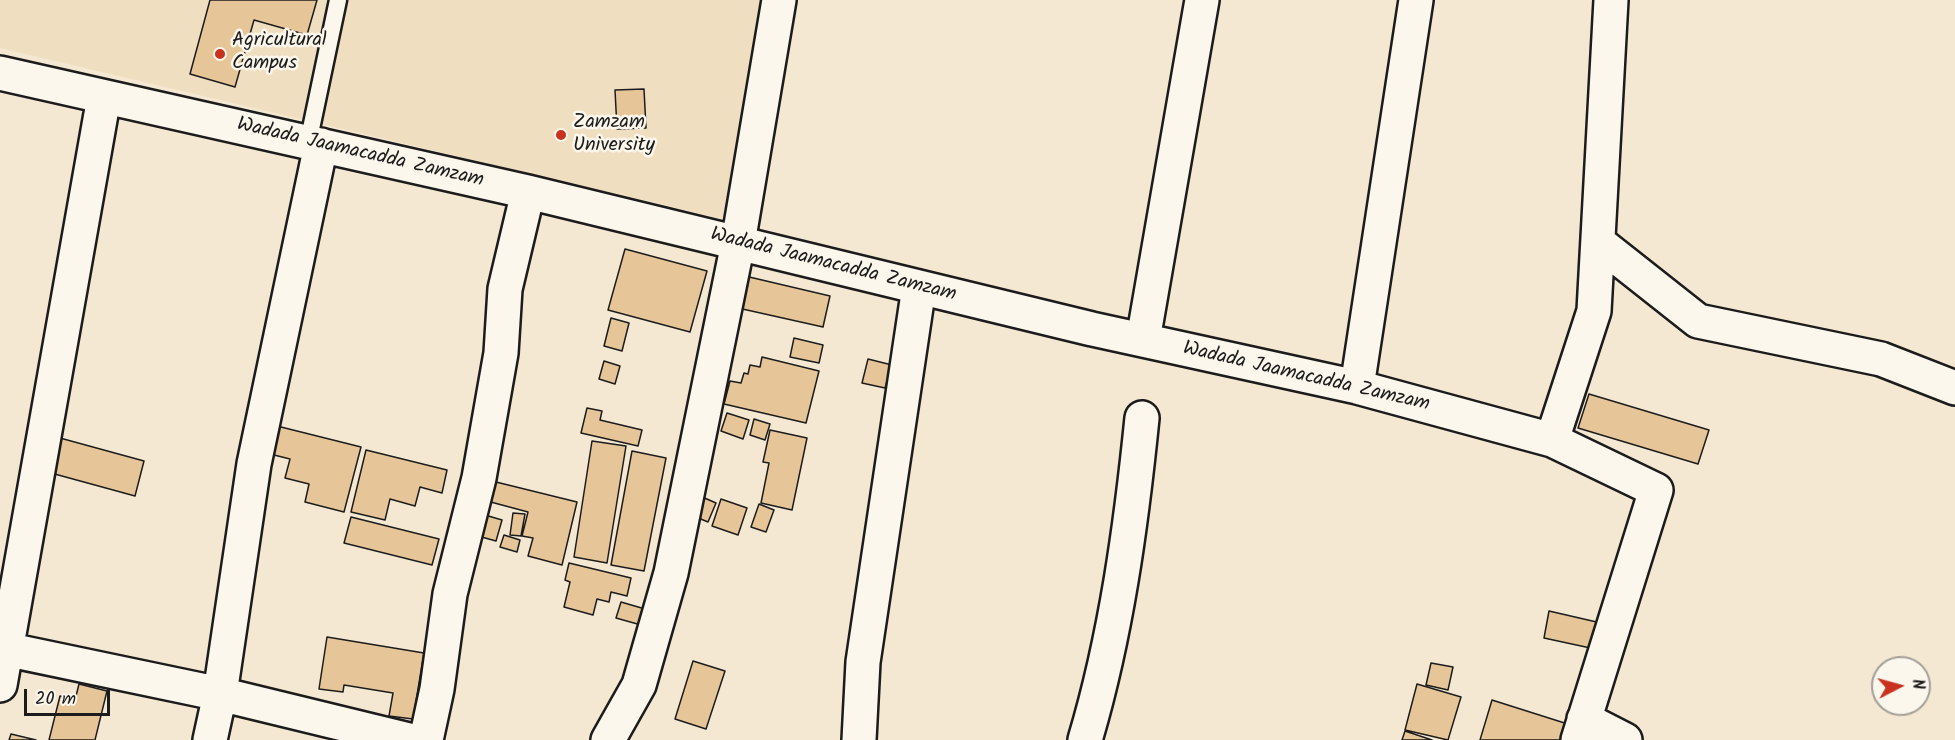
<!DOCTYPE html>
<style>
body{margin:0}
#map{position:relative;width:1955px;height:740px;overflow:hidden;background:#f5e8d3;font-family:Kalam,sans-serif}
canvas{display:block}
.north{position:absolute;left:1871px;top:656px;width:60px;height:60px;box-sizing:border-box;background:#fbf7ec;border:2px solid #a29f99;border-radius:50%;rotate:84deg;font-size:16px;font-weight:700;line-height:24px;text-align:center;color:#1c1c1c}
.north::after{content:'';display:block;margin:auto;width:21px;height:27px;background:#c8321e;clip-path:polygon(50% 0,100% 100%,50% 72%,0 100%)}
.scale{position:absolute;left:24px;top:689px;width:86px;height:27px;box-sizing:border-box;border:3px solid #1c1c1c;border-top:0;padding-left:8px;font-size:18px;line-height:21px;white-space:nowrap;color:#1c1c1c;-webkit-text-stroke:4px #fbf7ec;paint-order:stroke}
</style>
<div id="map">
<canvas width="1955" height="740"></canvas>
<div class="north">N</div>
<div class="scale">20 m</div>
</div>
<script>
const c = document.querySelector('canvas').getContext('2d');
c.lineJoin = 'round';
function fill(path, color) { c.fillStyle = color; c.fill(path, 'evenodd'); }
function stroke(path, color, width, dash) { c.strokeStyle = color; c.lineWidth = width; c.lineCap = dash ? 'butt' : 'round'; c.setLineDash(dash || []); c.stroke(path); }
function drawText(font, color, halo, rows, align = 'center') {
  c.font = font + ' Kalam,sans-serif'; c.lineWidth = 5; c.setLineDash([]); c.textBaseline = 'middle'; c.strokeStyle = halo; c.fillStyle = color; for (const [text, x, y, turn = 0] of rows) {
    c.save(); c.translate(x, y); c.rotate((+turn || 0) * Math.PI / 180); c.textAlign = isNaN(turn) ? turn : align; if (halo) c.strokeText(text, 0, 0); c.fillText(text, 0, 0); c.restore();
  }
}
fill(new Path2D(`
 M0,0H772L740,223L0,48Z`), '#f0dec1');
const building = new Path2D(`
 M210,0H317L307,35L254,20L235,87L190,74Z
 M644,89L646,128L617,129L615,90Z
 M625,249L707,271L690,332L608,310Z
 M745,276L830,296L823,327L738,308Z
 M611,318L629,323L622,351L604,346Z
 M794,338L823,345L819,363L790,357Z
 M762,357L819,371L806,423L724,404L730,381L741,383L744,373L748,374L750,365L760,367Z
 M868,359L892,365L885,388L862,383Z
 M604,361L620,366L615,384L599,379Z
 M1589,394L1709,430L1698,464L1578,428Z
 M587,408L602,411L600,420L642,430L638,446L581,433Z
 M727,413L749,420L743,439L721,431Z
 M754,419L770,424L765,440L750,435Z
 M273,425L361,447L344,512L305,502L309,484L285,478L290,459L266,453Z
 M770,430L807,438L792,510L761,503L769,463L763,462Z
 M60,438L144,461L135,496L51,473Z
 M592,441L626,446L607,563L574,557Z
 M366,450L447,470L442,493L420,487L415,506L390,499L385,520L351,512Z
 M632,451L666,458L644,571L611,565Z
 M492,481L577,502L562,565L528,556L533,538L522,536L528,512L487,501Z
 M700,496L716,503L708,522L691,515Z
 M721,499L747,508L738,535L712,526Z
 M759,504L774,510L766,532L751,527Z
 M513,513L525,514L521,536L510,535Z
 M485,515L502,520L496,541L478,536Z
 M351,517L439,539L432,565L344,543Z
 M504,535L520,540L517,552L500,547Z
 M569,563L631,578L627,596L611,592L609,602L597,599L593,615L564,607L570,582L565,580Z
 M621,602L645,609L641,625L616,618Z
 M1549,611L1601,623L1595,649L1544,638Z
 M327,637L424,653L413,719L389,716L393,693L344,685L343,692L319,689Z
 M693,661L725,671L706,729L675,719Z
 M1431,663L1453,667L1448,690L1426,685Z
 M79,684L107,691L95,740H49L60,696L75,700Z
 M1417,684L1461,697L1448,740L1405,730Z
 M1492,700L1574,726L1569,740H1480Z
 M1405,731L1432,740H1402Z
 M11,734L36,740H9Z`);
fill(building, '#e6c598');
stroke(building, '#1c1c1c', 1.5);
const service = new Path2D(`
 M308,143L338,0`);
const minor = new Path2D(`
 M0,73L528,192L1092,329L1357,387L1552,440L1656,490L1578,740
 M1598,242L1698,321L1881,359L1955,388
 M1143,340L1202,0
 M1357,387L1416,0
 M1552,440L1594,311L1611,0
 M0,648L220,694L409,740
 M0,685L104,97
 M1584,719L1625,740
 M210,740L220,694L254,464L321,145
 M426,740L437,689L450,594L479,478L501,353L505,289L528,192
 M608,740L639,685L671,573L738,243L779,0
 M859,740L863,662L919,287
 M1085,740C1116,636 1131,527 1142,418`);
stroke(service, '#1c1c1c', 21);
stroke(minor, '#1c1c1c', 38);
stroke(service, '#fbf7ec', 16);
stroke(minor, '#fbf7ec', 33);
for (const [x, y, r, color] of [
 [220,54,6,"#c8321e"],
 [561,135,6,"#c8321e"]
]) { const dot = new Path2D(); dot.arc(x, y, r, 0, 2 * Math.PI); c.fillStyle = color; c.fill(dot); stroke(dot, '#fbf7ec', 2); }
drawText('20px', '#1c1c1c', '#fbf7ec', [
 ["Agricultural",232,42],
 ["Campus",232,65],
 ["Zamzam",573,124],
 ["University",573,147]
], 'left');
drawText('20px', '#1c1c1c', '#fbf7ec', [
 ["Wadada Jaamacadda Zamzam",360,154,13],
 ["Wadada Jaamacadda Zamzam",833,266,14],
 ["Wadada Jaamacadda Zamzam",1306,378,13]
]);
</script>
